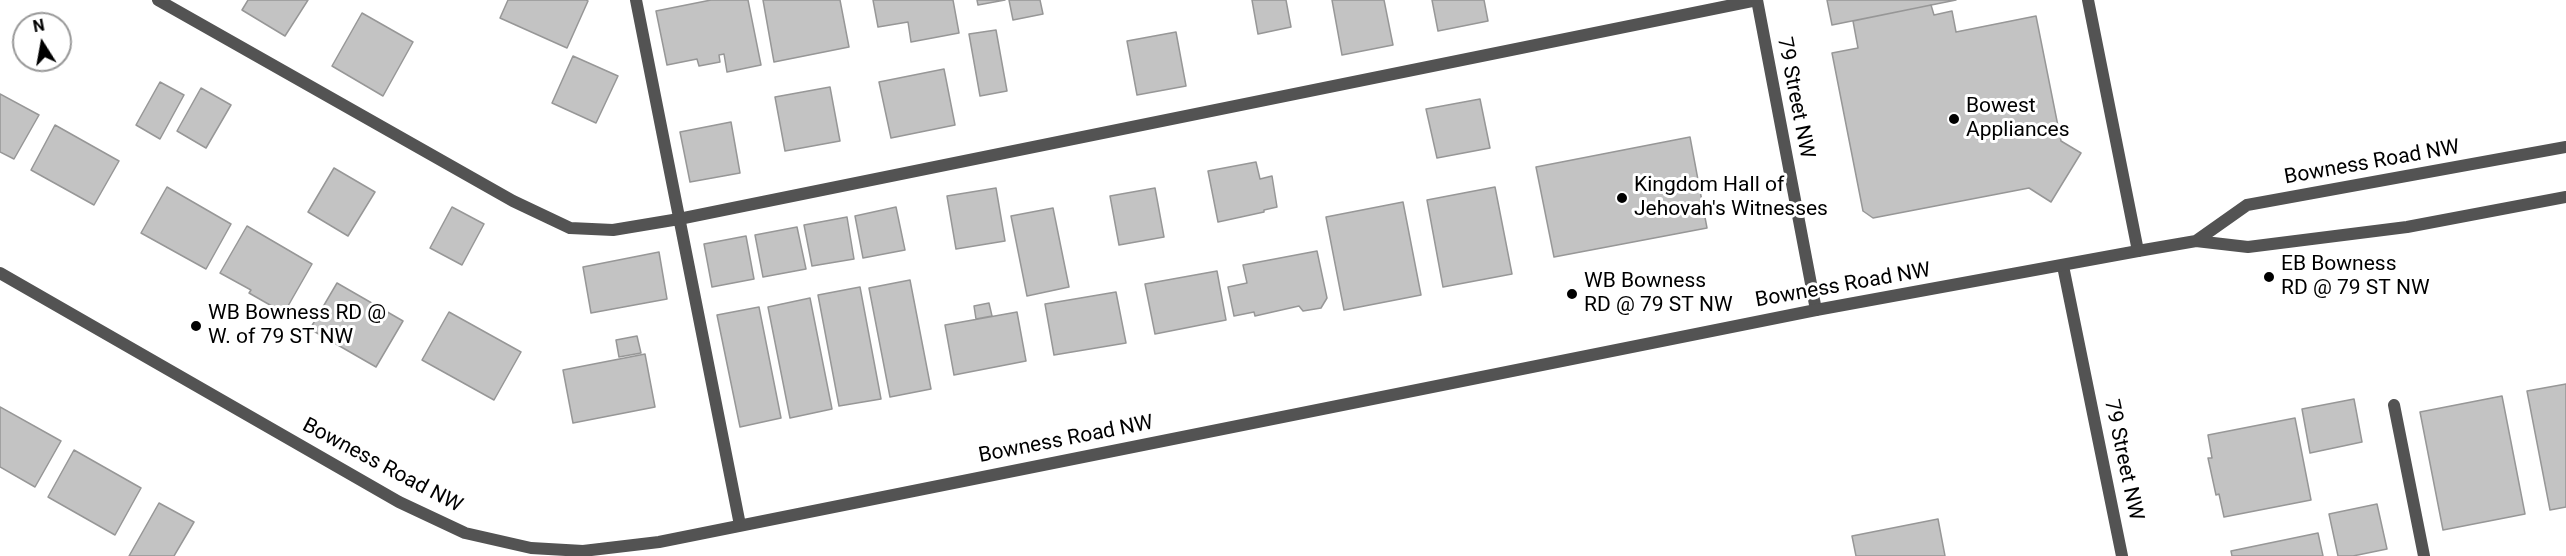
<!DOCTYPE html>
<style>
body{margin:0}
#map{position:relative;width:2566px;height:556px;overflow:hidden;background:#fff;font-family:Roboto,sans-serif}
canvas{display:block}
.north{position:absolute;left:12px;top:12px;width:60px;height:60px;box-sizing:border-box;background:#fff;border:2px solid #999;border-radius:50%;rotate:349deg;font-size:16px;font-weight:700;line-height:24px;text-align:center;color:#000}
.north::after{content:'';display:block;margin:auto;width:21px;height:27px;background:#000;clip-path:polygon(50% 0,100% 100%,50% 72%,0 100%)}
</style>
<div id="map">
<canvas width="2566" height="556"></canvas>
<div class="north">N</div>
</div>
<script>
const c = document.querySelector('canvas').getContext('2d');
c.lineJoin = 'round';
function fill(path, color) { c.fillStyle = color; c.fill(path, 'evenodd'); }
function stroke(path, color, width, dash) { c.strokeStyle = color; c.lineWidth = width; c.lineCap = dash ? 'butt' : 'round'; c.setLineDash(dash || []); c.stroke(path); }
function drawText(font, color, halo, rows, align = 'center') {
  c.font = font + ' Roboto,sans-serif'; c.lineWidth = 6; c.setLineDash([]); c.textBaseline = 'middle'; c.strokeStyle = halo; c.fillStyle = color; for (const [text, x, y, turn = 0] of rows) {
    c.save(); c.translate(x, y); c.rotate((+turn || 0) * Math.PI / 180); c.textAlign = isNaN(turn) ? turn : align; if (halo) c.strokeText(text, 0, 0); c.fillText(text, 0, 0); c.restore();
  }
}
const building = new Path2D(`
 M248,0H308L285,36L242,10Z
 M508,0H586L588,1L567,48L500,18Z
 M748,0L761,65L727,72L724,54L719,55L720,62L699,66L697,59L667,65L656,11L711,0Z
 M763,0H840L849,47L774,62Z
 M873,0H953L959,33L911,42L908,22L878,27Z
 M977,0H1005L978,5Z
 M1009,0H1040L1043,14L1013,20Z
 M1252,0H1286L1291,27L1258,34Z
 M1332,0H1384L1393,45L1342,55Z
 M1432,0H1484L1488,21L1438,31Z
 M1827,0H1956L1832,25Z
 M1931,5L1934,15L1952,11L1956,32L2036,16L2061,141L2081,153L2051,202L2029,188L1873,218L1863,211L1832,53L1858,48L1853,21Z
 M362,13L413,42L383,96L332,66Z
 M996,30L1007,91L980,96L969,34Z
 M1176,32L1186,86L1137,95L1127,41Z
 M573,56L618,76L596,123L552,103Z
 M944,69L955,125L891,138L879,82Z
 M160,82L184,95L160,139L136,125Z
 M830,87L840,141L785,151L775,97Z
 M201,88L231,105L206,148L177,131Z
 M0,94L39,115L14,159L0,152Z
 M1480,99L1490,148L1437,158L1426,109Z
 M731,122L740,173L690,182L680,132Z
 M55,125L119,161L94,205L31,170Z
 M1690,137L1707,228L1554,257L1536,167Z
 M1256,162L1260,179L1272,176L1277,207L1264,210V212L1218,222L1208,171Z
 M334,168L375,192L348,236L308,212Z
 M167,187L231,224L206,269L141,233Z
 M1495,187L1512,274L1443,287L1427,200Z
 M996,188L1005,241L956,249L947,196Z
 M1155,188L1164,237L1119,245L1110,196Z
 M1403,202L1421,295L1344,310L1326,217Z
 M452,207L484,224L462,265L430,248Z
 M896,207L905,250L863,258L855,216Z
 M1053,208L1069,287L1027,296L1011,216Z
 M847,217L854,259L812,266L804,225Z
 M247,226L312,264L284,313L249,293L251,290L220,273Z
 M797,227L806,269L763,277L755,235Z
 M746,236L754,279L712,287L704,244Z
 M1317,251L1327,298L1321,308L1303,311L1299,306L1255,316L1254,312L1234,316L1228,287L1247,283L1243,265Z
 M659,252L667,299L591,313L583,267Z
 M1217,271L1226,320L1155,334L1145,284Z
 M910,280L931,389L890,397L869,288Z
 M337,283L403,321L376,367L310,329Z
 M860,287L881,399L839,406L818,295Z
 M1116,292L1126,343L1054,355L1045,304Z
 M810,298L832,409L790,418L768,307Z
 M989,303L992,316L976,319L974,306Z
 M759,307L781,418L740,427L717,315Z
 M449,312L521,352L494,400L422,360Z
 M1017,312L1026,361L954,375L945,325Z
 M637,336L641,353L619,357L616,340Z
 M645,354L655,407L573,423L563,370Z
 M2566,384V507L2550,510L2527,391Z
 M2502,396L2525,514L2443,530L2420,412Z
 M2354,399L2362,442L2310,453L2302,409Z
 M0,407L61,441L35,487L0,467Z
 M2295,418L2311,500L2224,517L2219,494L2216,495L2208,458H2212L2208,435Z
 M74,450L141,488L115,535L48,497Z
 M159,503L194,522L174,556H129Z
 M2377,504L2387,549L2353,556H2338L2329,514Z
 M1938,519L1945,556H1856L1852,536Z
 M2318,533L2323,556H2232L2231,551Z`);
fill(building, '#c3c3c3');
stroke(building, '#979797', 1.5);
stroke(new Path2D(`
 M158,0L513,201L570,228L613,230L679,219L1757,0
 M636,0L740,525
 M2088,0L2138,251
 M2394,405L2424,556`), '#535353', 12);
stroke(new Path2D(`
 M1757,0L1816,310
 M2063,266L2122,556`), '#535353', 12);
stroke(new Path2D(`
 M2196,241L2247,205L2566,147
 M0,273L399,502L465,533L531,548L583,551L659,542L1816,310L2138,251L2196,241L2248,247L2407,227L2566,197`), '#535353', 12);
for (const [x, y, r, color] of [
 [1954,119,6,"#000"],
 [1622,198,6,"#000"],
 [2269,277,6,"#000"],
 [1572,294,6,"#000"],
 [196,326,6,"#000"]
]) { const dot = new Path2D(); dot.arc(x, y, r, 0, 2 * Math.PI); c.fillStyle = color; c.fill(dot); stroke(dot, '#fff', 2); }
drawText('21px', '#000', '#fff', [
 ["79 Street NW",1795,98,79],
 ["Bowness Road NW",2372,163,-10],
 ["Bowness Road NW",1843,286,-10],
 ["Bowness Road NW",1066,440,-11],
 ["79 Street NW",2123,460,78],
 ["Bowness Road NW",382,466,28]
]);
drawText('21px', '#000', '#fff', [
 ["Bowest",1966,107],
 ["Appliances",1966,131],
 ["Kingdom Hall of",1634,186],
 ["Jehovah's Witnesses",1634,210],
 ["EB Bowness",2281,265],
 ["RD @ 79 ST NW",2281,289],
 ["WB Bowness",1584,282],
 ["RD @ 79 ST NW",1584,306],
 ["WB Bowness RD @",208,314],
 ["W. of 79 ST NW",208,338]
], 'left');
</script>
